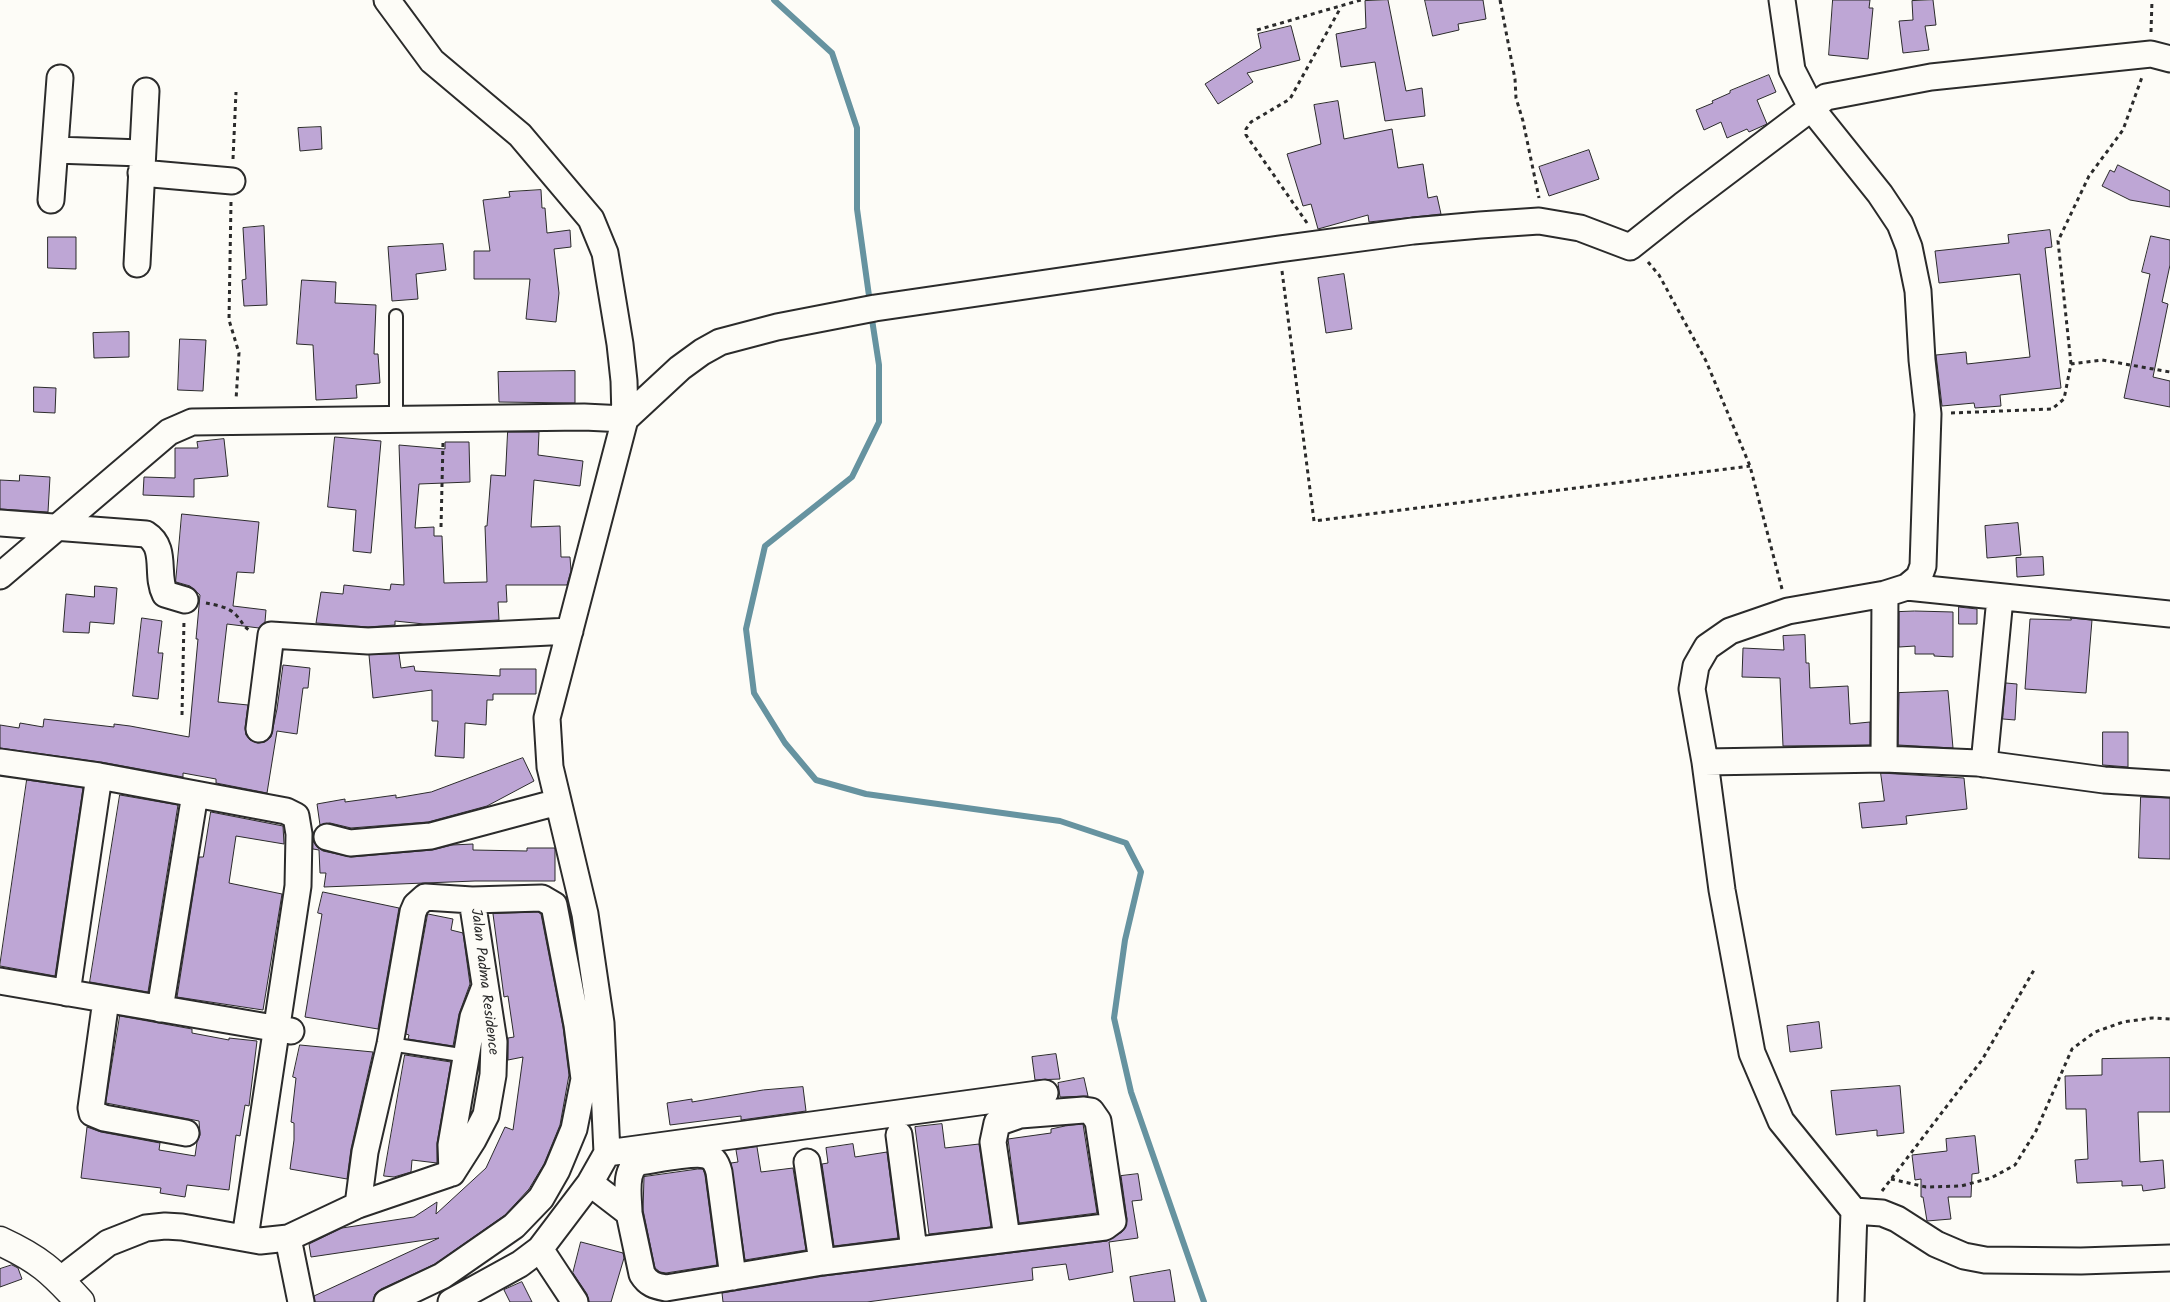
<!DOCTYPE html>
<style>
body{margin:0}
canvas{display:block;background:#fdfcf7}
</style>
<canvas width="2170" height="1302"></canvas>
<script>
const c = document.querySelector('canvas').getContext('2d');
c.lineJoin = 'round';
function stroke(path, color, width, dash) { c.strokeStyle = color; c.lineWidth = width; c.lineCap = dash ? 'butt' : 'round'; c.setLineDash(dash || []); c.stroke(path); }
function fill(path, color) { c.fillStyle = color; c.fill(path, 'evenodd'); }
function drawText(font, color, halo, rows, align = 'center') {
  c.font = font + ' Kalam,sans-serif'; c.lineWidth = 4; c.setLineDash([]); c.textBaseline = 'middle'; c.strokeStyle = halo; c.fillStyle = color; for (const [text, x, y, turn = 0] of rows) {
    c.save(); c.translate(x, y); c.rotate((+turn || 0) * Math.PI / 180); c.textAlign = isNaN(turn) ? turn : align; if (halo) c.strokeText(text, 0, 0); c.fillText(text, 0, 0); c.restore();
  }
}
stroke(new Path2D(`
 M774,0L832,53L857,128V209L870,303
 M871,313L879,365V422L852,477L765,546L746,629L754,693L785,743L816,780L866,794L1060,821L1126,843L1141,872L1125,940L1114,1018L1131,1092L1204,1302`), '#6693a0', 6);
const building = new Path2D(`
 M1388,0L1406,91L1422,88L1425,116L1385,121L1375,62L1341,67L1336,34L1366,28L1365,1Z
 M1425,0H1483L1486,19L1458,24L1459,30L1433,36Z
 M1833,0H1870L1869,8H1873L1868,59L1829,55Z
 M1933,0L1936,25L1925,26L1929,50L1903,53L1899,21L1913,20L1912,1Z
 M1291,26L1300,60L1247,73L1253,82L1218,104L1205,84L1261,48L1258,34Z
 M1769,75L1776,92L1757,100L1767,124L1749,132L1747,129L1727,138L1721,122L1704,130L1696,110L1713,103L1712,101L1730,93V91Z
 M1338,101L1344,139L1392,129L1398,168L1423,164L1428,198L1437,196L1441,214L1369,222L1368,215L1318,229L1311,204L1303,206L1287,154L1321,144L1314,105Z
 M321,127L322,149L300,151L298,128Z
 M1589,150L1599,179L1549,196L1539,167Z
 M2118,165L2170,191V207L2130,200L2102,186L2110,170L2114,172Z
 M541,190L542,208H545L547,233L570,230L571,247L554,249L559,293L556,322L526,319L530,279H474V251H490L483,200L510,197L509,192Z
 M264,226L267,305L244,306L242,280L246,279L243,228Z
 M2050,230L2052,247L2045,248L2061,388L2000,395L2001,406L1975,408L1974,403L1942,406L1936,355L1966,352L1967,364L2030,357L2020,274L1939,283L1935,251L2009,243L2008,235Z
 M2151,236L2170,240V265L2162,302L2168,304L2153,377L2170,381V407L2124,398L2150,274L2142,272Z
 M48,237H76V269L48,268Z
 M443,244L446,270L416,274L418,299L392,301L388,247Z
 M1344,274L1352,329L1326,333L1318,278Z
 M302,280L336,282L335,303L376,305L374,354H378L380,383L356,385L357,398L316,400L313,345L297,344Z
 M129,332V357L94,358L93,333Z
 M180,339L206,340L203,391L178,390Z
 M575,371V403L499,402L498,372Z
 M34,387L56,388L55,413L34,412Z
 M508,432H539L538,455L583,461L580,486L534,480L531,527L560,526L561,557H570L571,571L567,585H506L507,602H498L499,620L424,624L395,621V625L368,627L316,623L321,592L343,594L344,585L390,590L391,584L404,585L399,445L445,449V442H469L470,482L419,484L415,528L434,527V536H442L444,583L487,582L485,526H487L491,475L505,476Z
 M335,437L381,441L371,553L353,551L356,510L328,507Z
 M224,439L228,476L194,479V497L143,495L144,477L175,478V448H198L197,442Z
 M20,475L50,477L48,512L0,509V480L19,481Z
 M182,514L259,522L254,573L237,572L233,606L266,610L265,622L259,628L227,624L218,702L248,705L245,728L246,735L250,740L258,743L265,742L271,737L277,709L283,665L310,668L308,688H303L297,734L277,731L267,793L216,783V779L183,773V777L101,762L0,748V725L19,728L20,723L43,727L44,719L114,727V724L130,726L189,737L198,639H196L200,595L190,586L176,582Z
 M2018,523L2021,555L1987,558L1985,526Z
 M2043,557L2044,575L2017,577L2016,558Z
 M95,586L117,588L114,624L90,622L89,633L63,632L66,594L94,597Z
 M1959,607L1977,609V624H1959Z
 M1915,611L1953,612V657L1934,656V654H1915V646L1899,647V612Z
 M142,618L162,621L158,653H163L158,699L133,696Z
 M2071,618L2092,620L2086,693L2025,689L2030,619L2071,620Z
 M1805,635L1806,663H1809L1810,688L1848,686L1850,724L1870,722V745L1783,746L1780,678L1742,677L1743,648L1784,650L1783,636Z
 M399,654L401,668L414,666L415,671L500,676V669H536V694H493V700H487L486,725L465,723L464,758L435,756L438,721H432V690L373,698L369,655Z
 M2006,683L2017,684L2015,720L2003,719Z
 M1948,691L1953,748L1898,745L1899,693Z
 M2103,732H2128V767L2103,765Z
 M523,758L534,781L487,806L428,822L351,828L330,823L320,825L317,804L345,799V802L396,795V798L431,792Z
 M1881,773L1964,778L1967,809L1906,816L1907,824L1862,828L1859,803L1884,801Z
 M27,780L83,788L55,976L0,966Z
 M120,795L178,805L148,992L90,982Z
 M2141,797L2170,798V859L2139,858Z
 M211,812L283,826L284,844L236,836L229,883L282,894L263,1010L177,997L199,857H203Z
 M313,841L317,847L323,851L351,857L432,850L452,845L473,844V850L527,851V848H555V881H475L324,887L326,873H320L319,850L313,849Z
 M323,892L399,908L378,1029L305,1017L322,914L318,913Z
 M538,912L541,914L563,1027L569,1075L560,1125L544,1164L529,1189L505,1215L435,1264L381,1289L375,1294L373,1302H315L314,1296L439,1238L311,1257L309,1244L342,1228L414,1217L437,1202L436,1214L486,1168L505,1127L513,1130L523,1057L508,1060V1038L514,1037L508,996L504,997L493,914Z
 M428,914L453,919L451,930L463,933L470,984L459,1014L453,1046L408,1039L409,1035L406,1034Z
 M120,1016L192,1029V1033L229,1040V1038L257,1041L249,1106L245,1105L240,1136L236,1135L229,1190L187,1185L185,1197L160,1193L161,1188L81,1178L87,1127L101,1132L160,1143L159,1150L195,1156L197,1142L200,1135L199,1121L106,1103Z
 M1819,1022L1822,1048L1790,1052L1787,1026Z
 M300,1045L373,1052L351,1149L347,1179L290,1169L294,1140V1123L291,1122L296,1078L293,1077Z
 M1056,1054L1060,1079L1035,1080L1032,1057Z
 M405,1055L451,1062L437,1143V1163L412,1160L411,1172L394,1177L384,1176Z
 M2170,1058V1112H2138L2140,1162L2163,1160L2165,1188L2143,1191L2142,1185L2122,1186V1181L2077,1183L2075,1160L2088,1159L2086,1109H2066L2065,1076L2102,1075V1059Z
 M1084,1078L1088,1096L1060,1097L1058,1083Z
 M1900,1086L1904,1133L1877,1136V1130L1836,1135L1831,1091Z
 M803,1087L806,1111L741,1120V1116L670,1125L667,1103L692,1099V1102L763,1090Z
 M942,1124L945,1148L979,1144L991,1227L929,1234L915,1127Z
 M1083,1124L1097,1213L1019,1223L1008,1139L1051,1133V1129L1065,1126Z
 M1975,1136L1979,1173L1972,1174L1971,1197H1948L1951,1219L1927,1221L1923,1197H1921V1179L1915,1180L1912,1155L1947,1151L1946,1139Z
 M853,1144L855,1157L887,1152L898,1238L834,1246L822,1164L828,1163L826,1148Z
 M757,1147L761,1172L793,1168L806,1250L745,1260L731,1163L738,1162L736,1150Z
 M698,1169H703L705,1175L717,1265L666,1273L660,1272L655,1268L643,1210L644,1177Z
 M1138,1174L1142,1200L1132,1201L1138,1238L1109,1242L1113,1272L1069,1280L1066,1264L1032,1268L1033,1280L867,1302H723L722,1293L824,1276L1107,1241L1122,1232L1126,1226L1127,1219L1121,1176Z
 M581,1242L623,1253L624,1258L611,1302H589L587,1294L573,1273Z
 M12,1265L18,1268L22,1279L0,1287V1269Z
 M1170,1270L1175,1302H1134L1130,1277Z
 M522,1282L532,1302H510L504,1290Z`);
fill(building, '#bea6d5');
stroke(building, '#2b2b2b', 1);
const lane = new Path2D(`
 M396,419V316
 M390,1044L467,1056`);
const street = new Path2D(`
 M387,0L432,61L520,135L591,219L605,253L620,344L624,381L625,419L547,718L550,767L585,914L601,1023L607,1153L590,1183L540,1249L520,1264L451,1302
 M1782,0L1792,70L1812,109L1880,194L1900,224L1909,247L1918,291L1922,360L1928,414L1923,566L1919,577L1907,587L1885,594L1788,611L1730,631L1707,647L1696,666L1692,689L1705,762L1722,890L1752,1053L1781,1121L1854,1211L1851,1302
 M55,150L142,153
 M141,173L232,181
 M51,200L60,78
 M137,264L146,91
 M0,523L146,534C168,548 155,574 165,594L185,600
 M0,576L169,432L192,422L584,417L625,419L680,368L702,352L720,342L777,327L875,308L1279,249L1413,231L1480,225L1539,221L1580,228L1630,247L1683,205L1826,97L1931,77L2151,54L2170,59
 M1907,587L2170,614
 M259,729L271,635L368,641L570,631
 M1884,759L1885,594
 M0,762L99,776L286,811L296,816L299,834L298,886L245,1238
 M1705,762L1884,759L1978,763L2104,780L2170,784
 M1984,764L2000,598
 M327,837L350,843L431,836L558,802
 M0,981L291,1031
 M67,993L99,776
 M106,1000L91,1108L92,1113L104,1118L186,1133
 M160,1009L195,794
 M899,1135L914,1250
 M607,1153L1045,1093
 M807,1162L822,1262
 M452,1173L451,1145L473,1017L484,989
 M590,1183L629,1213L642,1274C648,1284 655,1286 666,1288L822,1262L1105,1227L1113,1221L1112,1215L1098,1121L1091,1111L1084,1110L1020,1115L997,1123L993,1142L1007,1238
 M358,1205L365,1152L390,1044L413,912L416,905L425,897L472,900L542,898L554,905L577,1025L584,1079L574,1129L557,1170L541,1198L514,1226L442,1276L387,1302
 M1854,1211L1882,1213L1897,1219L1936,1244L1964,1256L1985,1260L2081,1261L2170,1258
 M629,1213C629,1197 623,1170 639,1162C655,1160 691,1152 705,1155C714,1157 717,1164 719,1172L733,1277
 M288,1238L301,1302
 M540,1249L575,1302
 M60,1280L108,1243L146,1228L165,1226L182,1227L260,1241L288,1238L358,1205L452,1173L473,1140L486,1115L493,1075L494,1042L472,900`);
const secondary = new Path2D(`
 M0,1241C39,1259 52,1271 80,1302`);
stroke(lane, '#2b2b2b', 16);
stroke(street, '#2b2b2b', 29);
stroke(secondary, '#2b2b2b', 31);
stroke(new Path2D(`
 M1500,0L1515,79L1516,98L1523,121L1539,198
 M1257,30L1361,0
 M2151,32L2152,0
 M233,159L236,92
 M231,202L229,320L239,353L236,400
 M1307,223L1246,135V129L1251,122L1290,99L1341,7
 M1648,262L1659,275L1706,361L1750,466L1782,589
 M1282,271L1314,521L1750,466
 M2071,364L2058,241L2089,176L2123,130L2142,77
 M1951,413L2052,409L2064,399L2071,364L2102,360L2170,372
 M441,527L443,442
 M206,603C216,605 229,607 236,615C241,620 243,626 249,630
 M182,715L184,620
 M1891,1179L1926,1187L1961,1186L1991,1178L2015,1165L2036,1131L2072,1049L2095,1032L2123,1022L2152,1018L2170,1019
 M1882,1191L1982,1060L2034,970`), '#2b2b2b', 3, [4, 4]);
stroke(lane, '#fdfcf7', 12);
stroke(street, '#fdfcf7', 25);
stroke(secondary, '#fdfcf7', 28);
drawText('15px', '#2b2b2b', '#fdfcf7', [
 ["Jalan Padma Residence",483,982,83]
]);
</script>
